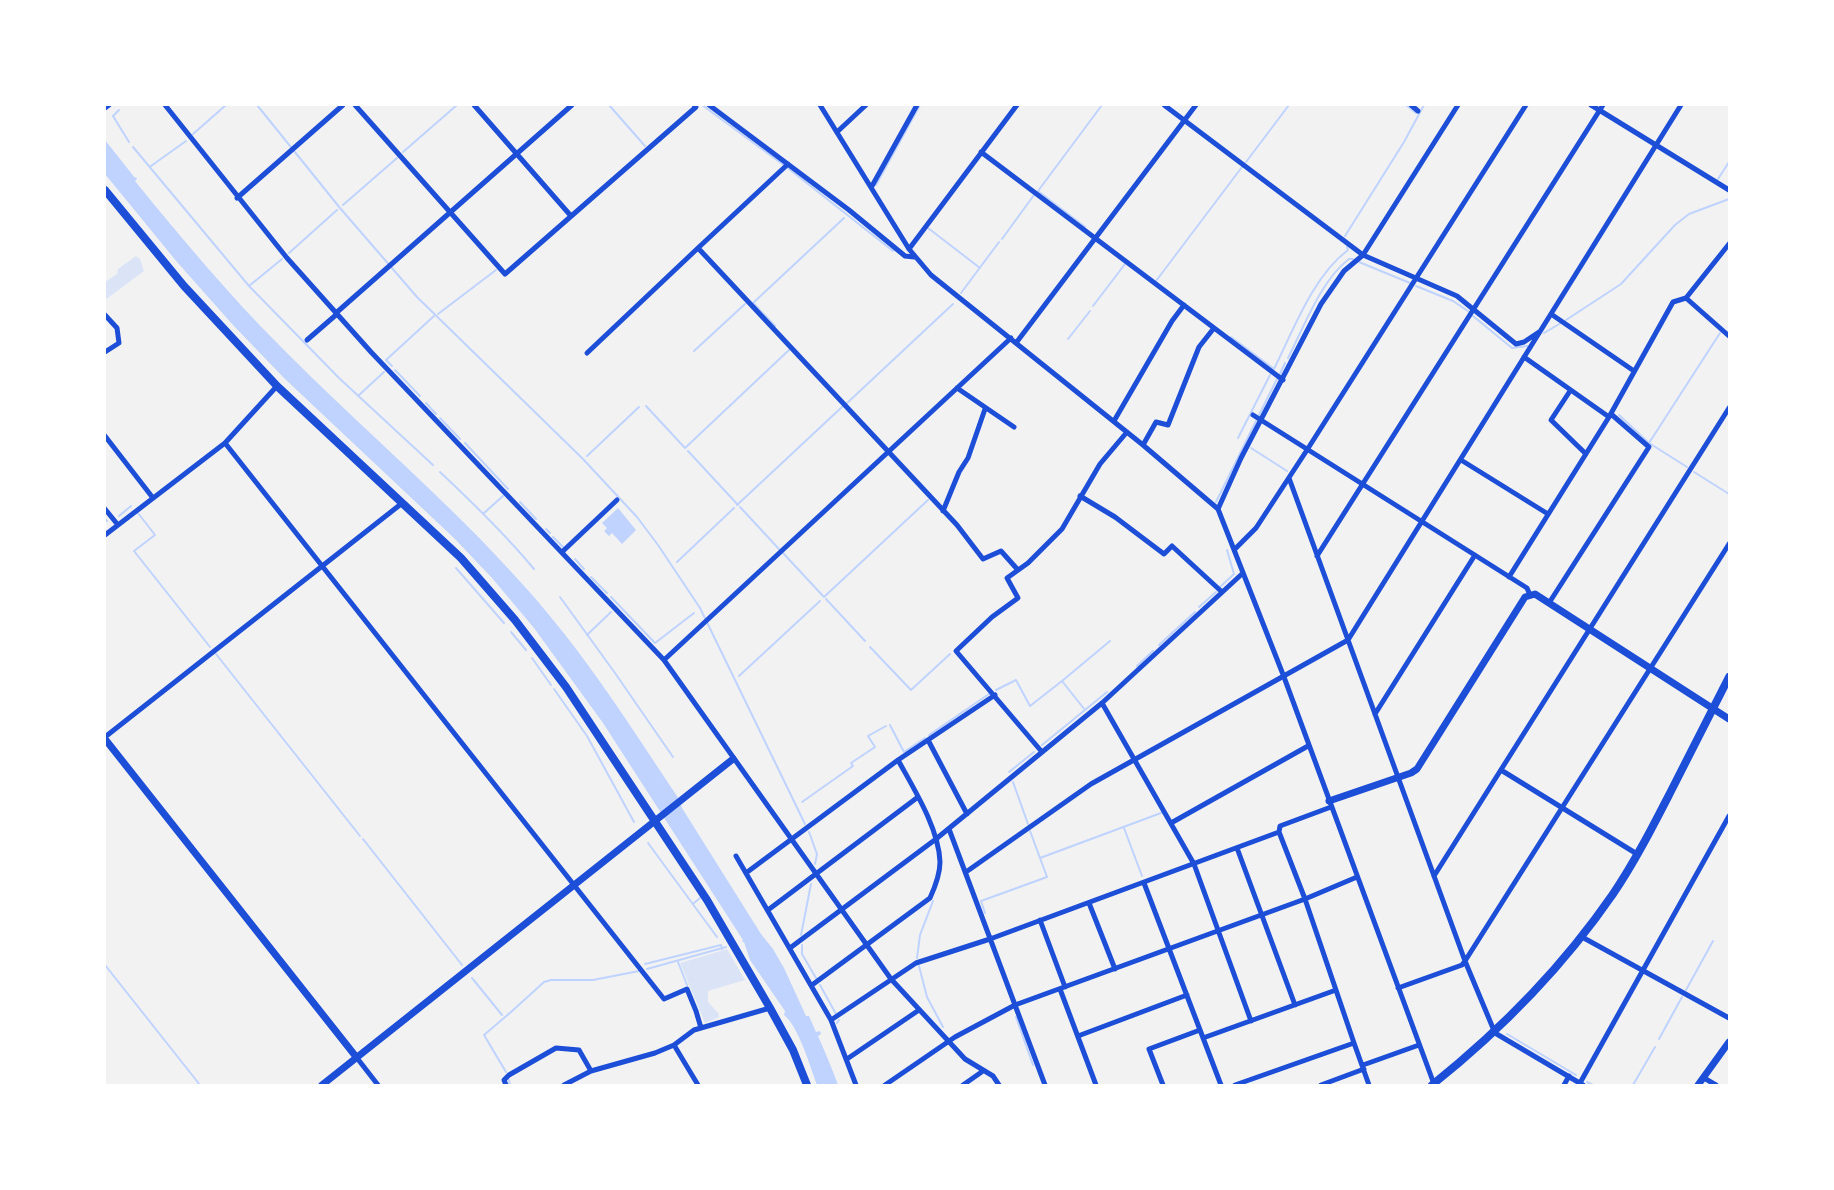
<!DOCTYPE html>
<style>
body{margin:0}
#map{position:relative;width:1834px;height:1190px;overflow:hidden;background:#f2f2f2;font-family:Overpass,sans-serif}
canvas{display:block}
.frame{position:absolute;inset:0;border:106px solid #fff;pointer-events:none}
</style>
<div id="map">
<canvas width="1834" height="1190"></canvas>
<div class="frame"></div>
</div>
<script>
const c = document.querySelector('canvas').getContext('2d');
c.lineJoin = 'round';
function fill(path, color) { c.fillStyle = color; c.fill(path, 'evenodd'); }
function stroke(path, color, width, dash) { c.strokeStyle = color; c.lineWidth = width; c.lineCap = dash ? 'butt' : 'round'; c.setLineDash(dash || []); c.stroke(path); }
fill(new Path2D(`
 M136,256L140,259L144,271L105,300V282L117,274L118,269Z
 M727,949L745,980L708,991V1002L719,1014V1017L705,1023L680,963Z`), '#dbe4f7');
fill(new Path2D(`
 M105,140L135,178L136,177L137,179L135,181C182,239 230,296 282,348C362,429 450,502 525,587C583,651 629,724 677,796L682,808L761,934L773,949L784,968L806,1016H809L816,1032L820,1031L821,1034L818,1036C825,1052 832,1068 838,1085H817C810,1067 799,1027 784,1015L785,1011L750,960L744,942H742L743,940L603,723L534,628L492,578L455,539L284,378L233,325L177,262L105,174Z
 M618,508L636,530L622,544L612,533L609,536L604,531L607,528L602,523Z`), '#bfd3fe');
stroke(new Path2D(`
 M257,105L340,208L417,297L583,459L637,517L658,545L700,608L805,824
 M609,105L645,146
 M702,105L789,169L893,251
 M1406,105L1416,113
 M119,110L113,116L129,142
 M193,134L226,105
 M133,147L249,286L339,378L433,465
 M403,152L457,105
 M1246,162L1289,105
 M151,166L186,141
 M1718,179L1729,162
 M876,185L920,105
 M343,205L397,158
 M1085,227L1038,191L1102,105
 M928,228L980,268
 M1345,236L1404,142L1424,105
 M1002,239L1034,195
 M289,253L337,210
 M1359,262L1410,283
 M1156,281L1242,167
 M249,286L282,259
 M1416,286L1453,301L1468,311
 M961,293L999,242
 M1093,306L1125,264
 M438,314L496,270
 M1473,316L1512,348L1527,346
 M1566,320L1621,284L1675,225L1689,214L1729,199
 M775,326L753,303L844,218
 M1544,333L1561,323
 M1231,337L1274,369C1293,331 1313,276 1348,250L1347,247
 M1068,339L1090,311
 M694,351L745,304
 M1288,358C1304,327 1321,280 1349,259H1353
 M392,366L386,360L434,316
 M395,370L420,396
 M1280,374L1285,363
 M358,396L384,372
 M426,403L436,414
 M846,404L953,304
 M646,406L685,448L789,350
 M1259,415L1277,379
 M1619,415L1649,443L1687,467
 M440,418L460,439
 M1238,438L1270,375
 M465,443L508,489
 M1649,443L1720,333
 M1251,448L1287,471
 M688,451L738,505
 M587,456L639,407
 M440,472C473,503 505,534 534,569
 M1694,472L1729,494
 M520,502L536,519
 M1216,502L1256,421
 M737,505L842,407
 M740,507L779,549
 M138,513L155,535L134,551L210,647
 M484,513L503,496
 M119,516L131,506
 M105,519L107,521
 M546,529L550,533
 M553,537L563,547
 M783,553L823,596
 M575,559L584,569
 M677,562L734,508
 M456,568L504,623
 M591,577L607,593
 M1220,587L1234,574L1227,550
 M560,597L615,673L673,757
 M611,597L655,643L694,613
 M824,597L928,500
 M826,599L865,641
 M1199,607L1216,592
 M511,632L526,650
 M587,635L611,612
 M1159,645L1195,612
 M870,647L911,690L950,654
 M216,654L360,836
 M532,658L551,685
 M1137,666L1153,651
 M739,676L820,601
 M1062,681L1110,641
 M554,689L587,736L634,822
 M996,690L1016,680L1030,706L1062,681L1085,710
 M890,725L904,752L925,738
 M929,735L989,694
 M1042,745L1107,692
 M1009,772L1034,752
 M1013,782L1028,824
 M802,802L853,766L851,763L875,747L868,736L886,726
 M1124,828L1142,876
 M809,832L817,854L815,864
 M363,839L462,965
 M648,843L717,937
 M1040,858L1161,813
 M694,903L700,898
 M985,913L981,901L1047,877L1030,831
 M801,935L811,884
 M802,945V954L816,978
 M917,958L920,935L933,901
 M678,962L687,985
 M645,964L721,945L722,949
 M105,965L200,1085
 M919,966L927,997L943,1027
 M647,969L726,947
 M472,978L502,1015
 M820,985L836,1014
 M1686,990L1713,941
 M1016,1017L1033,1065
 M837,1023L839,1020
 M1507,1034L1576,1075
 M1659,1039L1682,997
 M506,1072L484,1035L511,1012L544,982L551,980H593L639,971
 M509,1080L510,1085
 M1587,1082L1593,1085
 M1633,1085L1655,1047`), '#bfd3fe', 2);
stroke(new Path2D(`
 M165,105L287,258L371,352L664,660L891,979L965,1059L993,1076L999,1085
 M355,105L505,274L696,107L694,105
 M474,105L571,216
 M709,105L849,210L905,256L914,257
 M820,105L909,249L931,275L1143,445L1218,509L1284,677L1434,1084
 M1164,105L1363,255L1344,271L1321,304L1241,458L1218,509
 M1411,105L1418,111
 M1458,105L1363,255L1457,296L1516,344L1524,342L1539,332
 M1591,105L1729,190
 M105,108L109,105
 M837,132L866,105
 M981,152L1283,380
 M788,164L698,248L957,525L983,559L1001,551L1018,570
 M872,186L917,105
 M237,198L343,105
 M909,249L1017,105
 M1686,298L1729,336
 M336,313L572,105
 M1551,314L1634,371
 M105,315L117,328L119,343L105,352
 M307,340L337,314
 M1016,343L1196,105
 M587,353L698,248
 M1524,357L1609,417
 M957,388L1014,427
 M1570,391L1551,420L1586,454
 M1253,415L1527,588L1530,595
 M1114,421L1172,321L1184,305
 M105,436L153,498
 M225,443L664,999L687,989L696,1011L701,1028
 M1143,445L1156,422L1168,425L1199,347L1214,328
 M1461,460L1548,514
 M1289,478L1465,961L1495,1033L1583,1085
 M1080,496L1115,517L1164,554L1172,546L1222,592
 M105,509L118,525
 M943,511L959,472L968,458L985,409
 M105,535L225,443L277,386
 M1235,549L1256,528L1307,450L1526,105
 M562,552L617,500
 M1317,556L1603,105
 M1509,577L1609,417L1673,302L1686,298L1729,244
 M1549,603L1649,447L1611,414
 M664,660L1011,338
 M1102,703L1194,864L1251,1021
 M1375,714L1475,555
 M105,737L401,504
 M928,740L967,814
 M1042,752L956,651L992,617L1018,598L1007,578L1028,563L1062,529L1100,464L1127,432
 M1501,770L1637,854
 M1171,823L1308,746
 M949,829L1045,1085
 M1279,832L1305,899L1354,1043
 M1237,848L1295,1005
 M736,856L831,1020L856,1085
 M966,872L1091,784L1348,640L1681,105
 M746,873L898,760L995,695
 M1434,876L1729,408
 M1144,883L1221,1085
 M1089,903L1115,969
 M768,910L918,797
 M1040,920L1065,987
 M1582,937L1729,1018
 M790,948L936,839L1102,703L1243,573
 M812,985L930,898C935,887 940,875 940,862C939,829 914,789 898,760
 M1398,988L1462,965L1465,961L1729,544
 M1060,989L1096,1085
 M831,1020L916,963L990,939L1279,832L1280,826L1331,807
 M1078,1036L1187,995
 M1203,1038L1336,990
 M674,1045L698,1085
 M357,1058L378,1085
 M847,1059L919,1010
 M1363,1065L1419,1045
 M1704,1078L1716,1085
 M1580,1083L1729,816
 M506,1085L504,1080L509,1075L556,1048L579,1050L591,1071
 M564,1085L591,1071L655,1053L674,1045L694,1030L770,1008
 M885,1085L955,1037L1015,1005L1305,899L1357,877
 M963,1085L983,1071
 M1163,1085L1149,1049L1200,1030
 M1235,1085L1354,1043L1369,1085
 M1321,1085L1364,1069
 M1564,1085L1569,1076`), '#1d4ed8', 5);
stroke(new Path2D(`
 M105,739L357,1058
 M1329,801L1411,773L1417,769L1525,597L1535,594L1729,719
 M322,1085L733,759
 M1698,1085L1729,1042`), '#1d4ed8', 7);
stroke(new Path2D(`
 M105,190L184,286L277,386L461,558L515,620L566,687L707,900L770,1008L793,1050L807,1085
 M1432,1085C1502,1029 1562,968 1613,894C1634,863 1652,828 1669,795C1689,756 1709,716 1729,677`), '#1d4ed8', 8);
</script>
